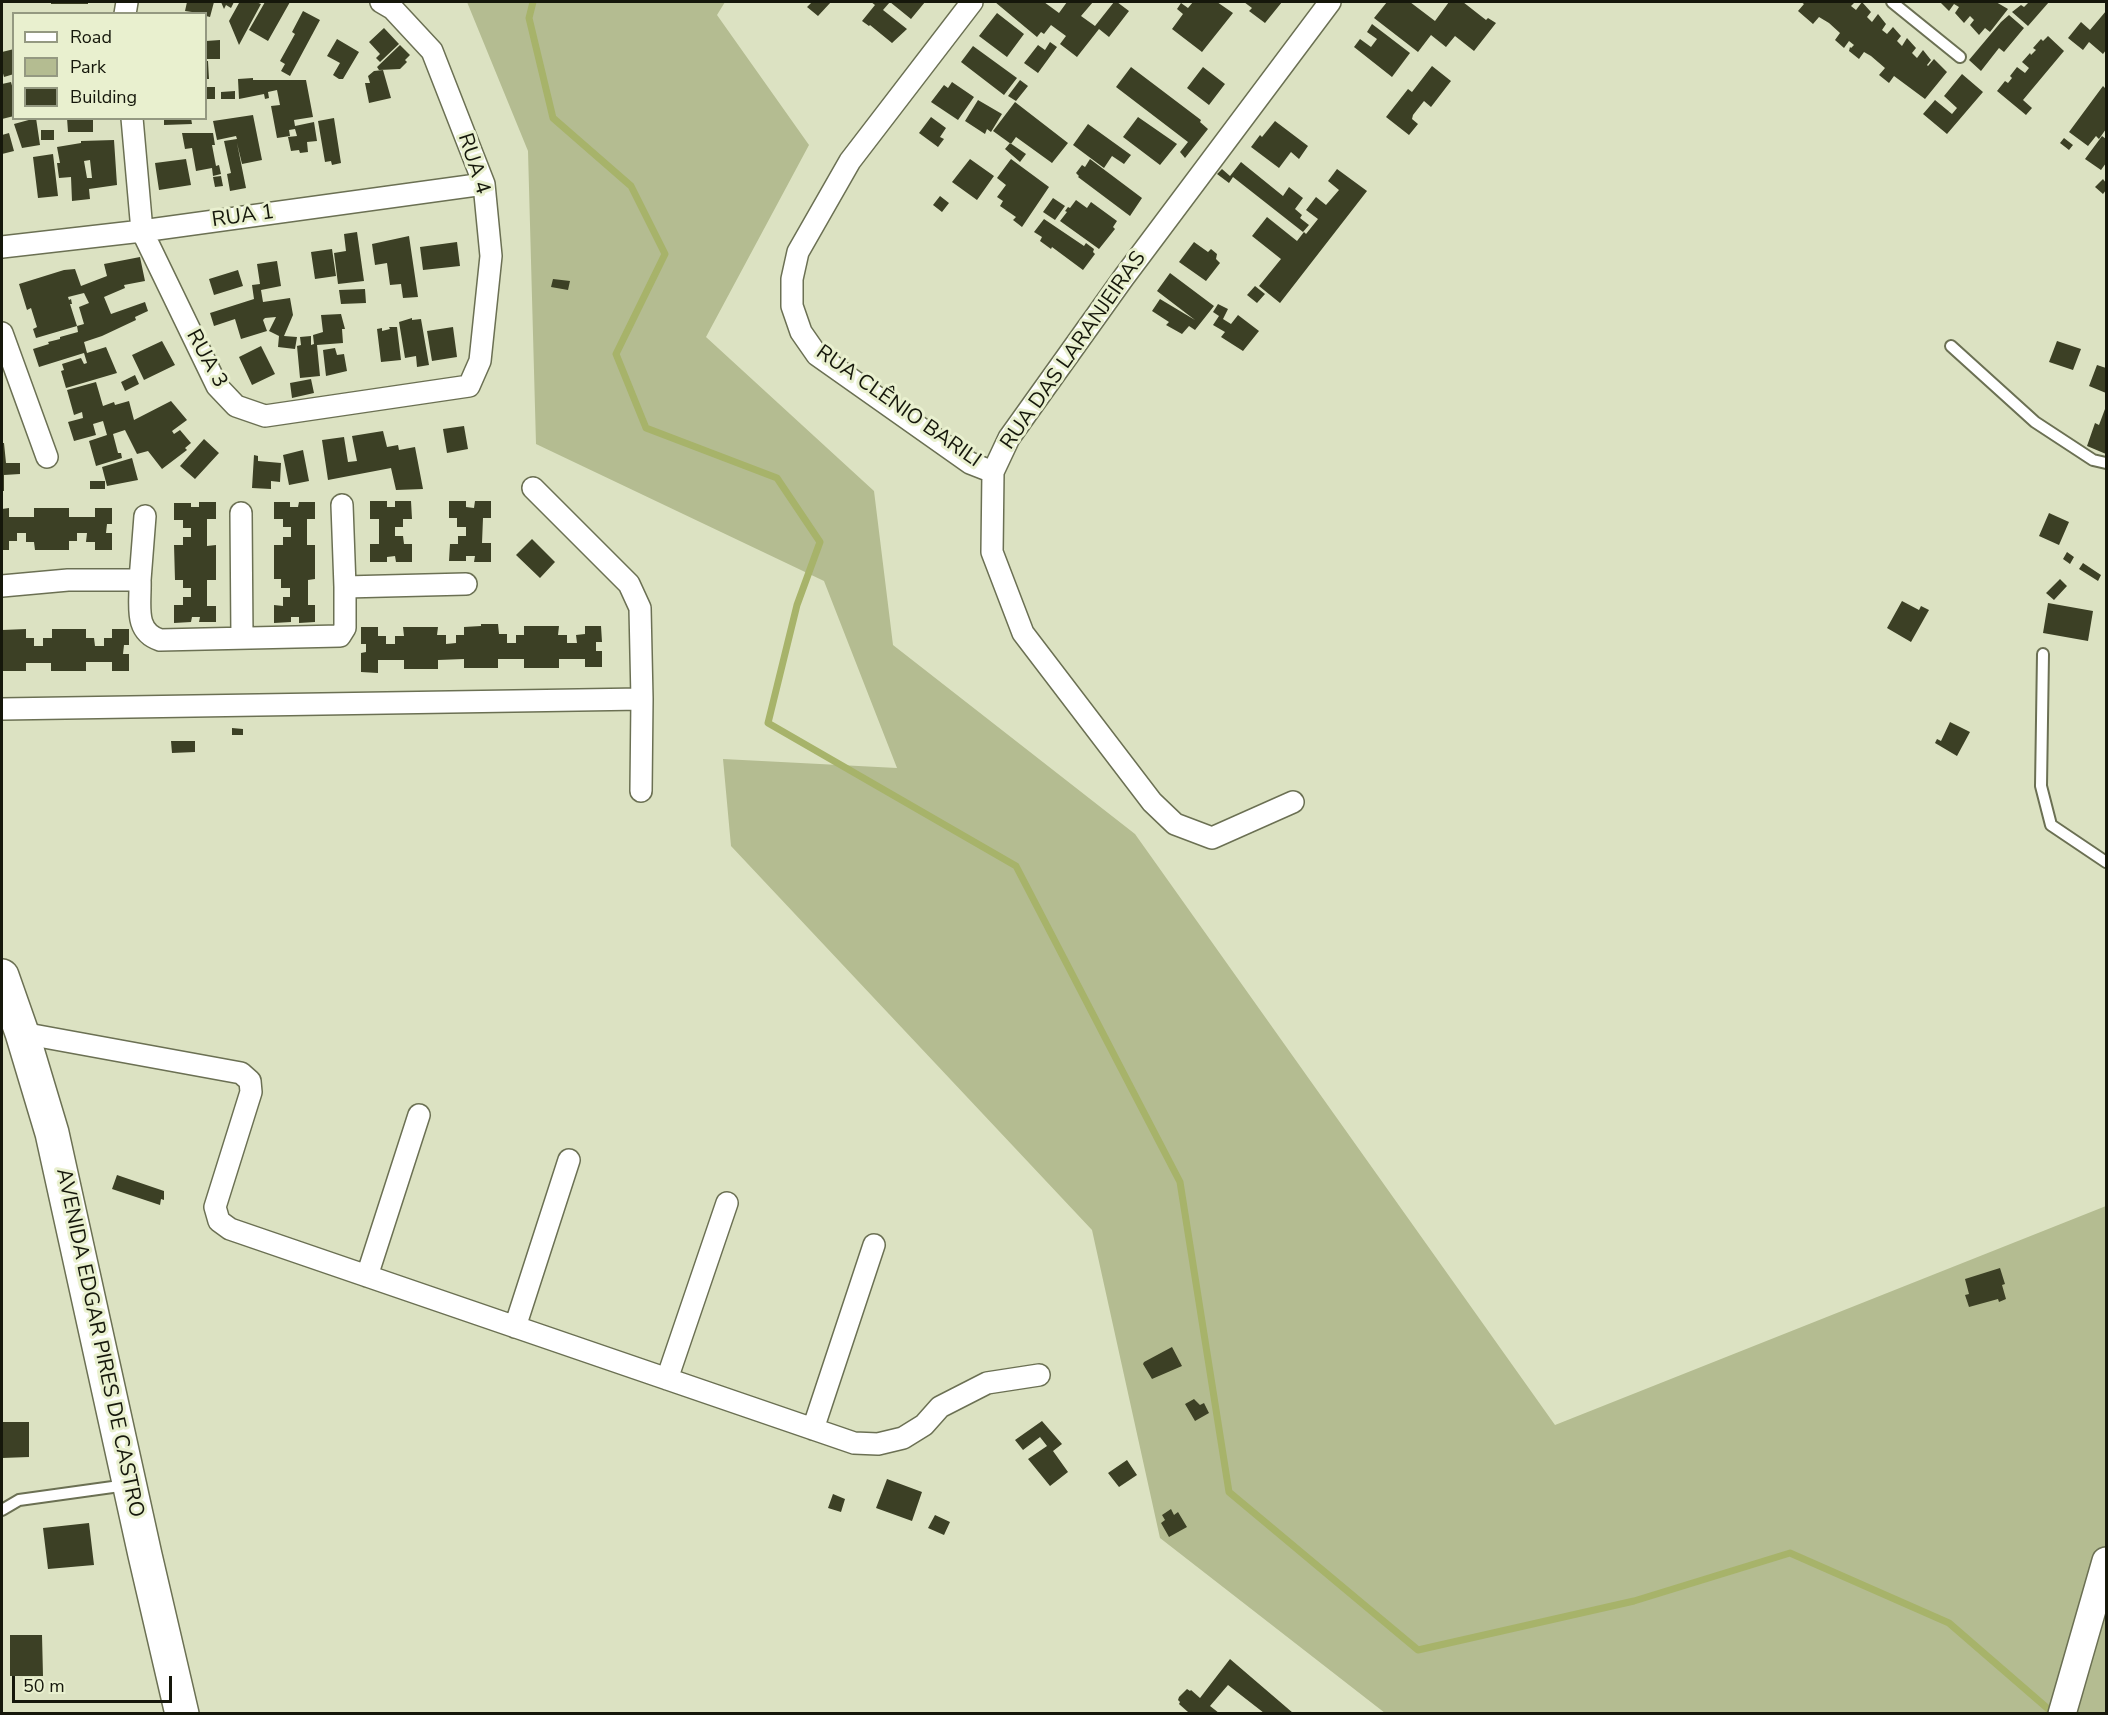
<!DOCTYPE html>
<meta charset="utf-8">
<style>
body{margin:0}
#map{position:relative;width:2108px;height:1715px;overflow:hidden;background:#dce2c2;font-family:"Nunito Sans",sans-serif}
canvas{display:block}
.frame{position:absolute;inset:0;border:3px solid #15170b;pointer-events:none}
.legend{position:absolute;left:12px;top:12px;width:195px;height:108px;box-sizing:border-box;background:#e9f0cf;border:2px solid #949981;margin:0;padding:8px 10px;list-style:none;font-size:18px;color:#15170b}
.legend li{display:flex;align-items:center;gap:12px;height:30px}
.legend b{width:30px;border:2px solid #949981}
.scale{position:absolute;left:12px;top:1676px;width:160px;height:27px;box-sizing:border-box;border:3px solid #15170b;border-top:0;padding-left:8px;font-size:18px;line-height:21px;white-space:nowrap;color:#15170b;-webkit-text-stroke:4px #e9f0cf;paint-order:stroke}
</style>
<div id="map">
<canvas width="2108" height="1715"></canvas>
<div class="frame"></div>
<ul class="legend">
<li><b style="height:8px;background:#fff"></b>Road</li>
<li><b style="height:16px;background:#b4bc91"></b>Park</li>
<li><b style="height:16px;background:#3c4025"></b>Building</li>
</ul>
<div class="scale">50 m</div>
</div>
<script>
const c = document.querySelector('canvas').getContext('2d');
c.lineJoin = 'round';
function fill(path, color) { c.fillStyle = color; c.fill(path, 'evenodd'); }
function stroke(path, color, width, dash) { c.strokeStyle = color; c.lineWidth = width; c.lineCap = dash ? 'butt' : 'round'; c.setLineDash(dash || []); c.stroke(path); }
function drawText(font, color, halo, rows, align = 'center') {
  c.font = font + ' "Nunito Sans",sans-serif'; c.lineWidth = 6; c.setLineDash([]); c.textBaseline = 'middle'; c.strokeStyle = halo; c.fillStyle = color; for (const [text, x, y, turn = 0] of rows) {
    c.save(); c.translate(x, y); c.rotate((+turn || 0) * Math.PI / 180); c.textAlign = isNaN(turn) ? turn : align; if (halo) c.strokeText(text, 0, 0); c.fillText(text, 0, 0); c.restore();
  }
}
fill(new Path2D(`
 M467,2H725L717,15L809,145L706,337L874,491L893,645L1135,834L1555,1425L2106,1206V1713H1385L1160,1538L1092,1230L731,846L723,759L897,768L824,581L536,444L528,151Z`), '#b4bc91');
stroke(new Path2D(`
 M533,2L529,18L553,118L631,186L665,254L616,354L646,428L777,478L820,542L797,605L768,723L1016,866L1180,1182L1229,1492L1418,1650L1634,1601L1790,1553L1949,1623L2054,1714`), '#a7b36a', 7);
fill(new Path2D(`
 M51,2H88V4H51Z
 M187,2H214L210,17L206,16V14L185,11Z
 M221,2H234L231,8L226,5L224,9Z
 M236,2H256L261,4L239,45L229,21L239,3Z
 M265,2H290L268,41L249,30Z
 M812,2H831L818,16L807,7Z
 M871,2H925L911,19L890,2L883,10L907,29L892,43L870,25L869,26L862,21L875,5Z
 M995,2H1044L1059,13L1067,2H1093L1081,16L1095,26L1114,2H1117L1129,11L1109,37L1099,29L1077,57L1060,44L1066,36L1051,25L1044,34L1041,32L1037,37Z
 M1193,2H1217L1233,13L1202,52L1172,29L1183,14L1177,9L1181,3L1188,8Z
 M1244,2H1282L1265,23L1249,11L1252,8Z
 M1387,2H1410L1435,21L1449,2H1463L1486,20L1488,18L1496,23L1474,51L1455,36L1446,47L1431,35L1418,52L1374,18Z
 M1801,2H1855L1851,6L1856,10L1862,2L1871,12L1867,17L1872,22L1878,14L1886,24L1882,30L1887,34L1893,27L1901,36L1897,41L1902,46L1907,38L1916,48L1912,53L1917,58L1923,50L1931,60L1927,65L1928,66L1934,59L1947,72L1925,99L1894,76L1889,83L1879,75L1885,68L1871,56L1864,52L1859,59L1849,51L1850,47L1851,48L1854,45L1849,41L1844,48L1835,40L1840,33L1829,23L1819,17L1813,24L1798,11L1804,4Z
 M1940,2H1996L2008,9L1990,32L1985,28L1979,35L1970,25L1974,20L1970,16L1964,23L1955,13L1959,7L1954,4L1949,11Z
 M2029,2H2049L2028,26L2012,12L2021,5L2024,7Z
 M303,11L320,20L290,76L281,71L285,64L280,61L295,34L292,32Z
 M2106,11V50L2103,54L2089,42L2083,50L2068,38L2081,22L2090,30Z
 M997,13L1024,34L1007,57L979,36Z
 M2009,15L2024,28L2004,52L1999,48L1981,71L1969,60L2001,22Z
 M1372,24L1410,53L1392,77L1354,47L1360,39L1371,47L1377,39L1367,32Z
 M384,28L399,44L380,62L376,58L380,54L369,42Z
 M2048,36L2064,51L2023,100L2032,108L2026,115L1997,91L2005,81L2008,83L2012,78L2010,76L2017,67L2025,73L2029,68L2022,62L2030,53L2031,55L2036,50L2033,48L2041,39L2043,41Z
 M337,39L359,52L343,79H339L333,75L340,63L327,56Z
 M220,40V59H206V41Z
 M1050,42L1057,47L1038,73L1024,63L1038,45L1045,50Z
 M400,45L410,55L405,60L407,62L400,69L379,70L377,67Z
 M973,46L1017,78L1004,95L961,62Z
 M14,49V74L4,77L2,70V52Z
 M206,61H208L209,79H206Z
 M1432,66L1451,81L1431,107L1424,101L1413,115L1412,119L1418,124L1409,135L1386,117L1408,89L1412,92Z
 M1131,67L1201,120L1200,122L1208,129L1185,158L1180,152L1188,142L1116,87Z
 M1203,67L1225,84L1209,105L1187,88Z
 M383,70L391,98L369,103L365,83H370L368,76L374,71Z
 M1962,74L1983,92L1947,134L1923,114L1935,100L1952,114L1957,108L1944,96Z
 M253,78V80H306L313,117L294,120L295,126L314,122L317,141L307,142L308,152L300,153L299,150L291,151L288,137L297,136L295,129L289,130L290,136L277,138L271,106L280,105L277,90L268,92L269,98L265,99L264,94L239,99L238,79Z
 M1020,80L1028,86L1016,101L1008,96Z
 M11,82L14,93V116L2,119V84Z
 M952,82L974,97L958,120L931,102L944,85L948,88Z
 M2103,86L2106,89V129L2099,139L2096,136L2088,146L2069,132Z
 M206,87H215V99H206Z
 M235,91V99H221V92Z
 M978,100L1002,114L991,132L987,129L985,134L965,121Z
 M1015,102L1068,143L1052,163L1016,137L1011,144L993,131Z
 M253,115L262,160L242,164L237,143L246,188L230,191L227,174L231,173L224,141L237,139L236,136L217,140L213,121Z
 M931,117L946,128L940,137L944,139L938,147L919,133Z
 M1138,117L1177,144L1160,165L1123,137Z
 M36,118L40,145L22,148L14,124Z
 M67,118H93V132H68Z
 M164,118H191L192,124L164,125Z
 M334,118L341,163L332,165L331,161L325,162L318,121Z
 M1275,121L1308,146L1299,159L1291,152L1279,168L1251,147L1260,135L1262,137Z
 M1088,124L1131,155L1124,164L1112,156L1104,168L1073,145Z
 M41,130H54V140H41Z
 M9,133L14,151L2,154V135Z
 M182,133H213L215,145H212L216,166L219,165L221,174L213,176L212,168L196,171L192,148L185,149Z
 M2102,136L2106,139V163L2101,170L2085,159Z
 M2064,138L2073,145L2069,150L2060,143Z
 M114,140L117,185L89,189L90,199L72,201L71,177L59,178L57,163H60L57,147L81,143V141ZM90,160L92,178H87L84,161Z
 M1010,143L1026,154L1020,162L1005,149Z
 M53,154L58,196L38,198L33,157Z
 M186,159L191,185L159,190L155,163Z
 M970,159L994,176L977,200L952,182Z
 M1011,159L1049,187L1022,227L1013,220L1016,217L1000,206L1003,201L997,197L1006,185L997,178Z
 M1090,159L1142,198L1130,216L1078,177L1079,176L1076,173L1082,165L1085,167Z
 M1241,162L1283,196L1289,187L1303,198L1295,209L1302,215L1300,218L1309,225L1303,232L1233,177L1229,183L1217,174L1222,169L1230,176Z
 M1337,169L1367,191L1280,303L1259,286L1281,259L1252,236L1267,217L1297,241L1304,232L1306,234L1318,219L1306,210L1316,197L1326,205L1339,190L1328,181Z
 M221,176L223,186L215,187L213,177Z
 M2103,179L2106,183V190L2103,194L2095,187Z
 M940,196L949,203L942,212L933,205Z
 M1053,198L1065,206L1055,220L1043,212Z
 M1076,200L1087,208L1091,202L1117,221L1113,227L1115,229L1099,249L1060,221L1067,212L1065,211L1068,207L1070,208Z
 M1044,219L1084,246L1086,243L1094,249L1093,252L1095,254L1083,270L1052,247L1051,249L1040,241L1042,237L1034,232Z
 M357,232L364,281L338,284L334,253L346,251L344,234Z
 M409,236L418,297L403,298L401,284L390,285L387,263L375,265L372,244Z
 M457,242L460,266L423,270L420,247Z
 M1194,242L1208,252L1211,249L1217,254L1216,259L1220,263L1206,281L1179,262Z
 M332,249L336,276L315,279L311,252Z
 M140,257L145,281L124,285L125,288L104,297L111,314L145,302L148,311L135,317L136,320L102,336L84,342L87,353L106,347L117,373L66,388L61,371L64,370L62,364L81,358L84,364L87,363L84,353L39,367L33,349L49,344L48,342L60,339V337L78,332L77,326L84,324L79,307L89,303L84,293L68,297L69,300L71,299L72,304H70L77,326L36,338L33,329L37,327L31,308L27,310L19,284L64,270L75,269L81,286L107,276L104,264Z
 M277,261L281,286L261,290L263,302L290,298L293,315L284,336L297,337L295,349L278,347L279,336L269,331L276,317L265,318L263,320L267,331L241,339L235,319L214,326L210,313L254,299L252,285L260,284L257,264Z
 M238,270L243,286L214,295L209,279Z
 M1170,273L1214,306L1195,330L1189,326L1182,334L1166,325L1169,322L1152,311L1160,299L1195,320L1157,291Z
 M553,279L570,281L568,290L551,287Z
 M1255,286L1265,294L1257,303L1247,295Z
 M365,289L366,303L341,304L339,290Z
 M1218,304L1228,309L1223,319L1231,324L1238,315L1259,331L1243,351L1221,337L1225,332L1213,325L1219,316L1213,312Z
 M341,314L345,329H342L343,343L317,345L320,376L300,378L297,346L301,345L300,337L311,336V345L314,344L313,335L323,332L321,315Z
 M412,318V320L421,319L429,365L417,367L416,356L405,358L399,322Z
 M389,327H397L401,360L381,362L377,329L382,328V331L390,329Z
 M453,327L457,357L432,361L427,331Z
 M162,341L175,365L144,380L132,355Z
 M2057,341L2081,349L2073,370L2049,362Z
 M261,346L275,374L252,385L239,357Z
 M335,348L337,355L344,354L347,371L326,376L323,350Z
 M2097,365L2106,368V393L2089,386Z
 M135,375L139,384L125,391L121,382Z
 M311,379L314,393L292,398L290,383Z
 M96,382L103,406L114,402L115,405L129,401L134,420L171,401L187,420L172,431L174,434L180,430L191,443L185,448L187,450L162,469L148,451L137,454L125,430L113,434L118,453H121L122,458L96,466L89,441L107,435L103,421L93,424L96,435L74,441L68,422L83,418L82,412L74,415L67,390Z
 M2105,409H2106V454L2087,446L2095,423L2099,425Z
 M464,426L468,449L447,453L443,429Z
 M383,431L387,447L398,445L399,450L415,447L423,489L396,490L391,468L328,480L322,440L344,437L348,462L357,461L352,436Z
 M204,439L219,453L195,479L180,466Z
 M2,443H4L6,463H20V474L4,475V491H2Z
 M303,450L309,481L289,485L283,455Z
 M254,455L258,456V461L281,463L280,482L271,481V489L252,488Z
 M132,458L138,480L107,486L102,467Z
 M90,481H105V489H90Z
 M370,501H387V507H395V501H411L412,519H403V527H395V536H403L404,544H412V562H396L395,556L387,557V562H370V544H379V519H370Z
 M449,501H466V507L474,508L475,501H491V518H483L482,543H491V562H474L475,556H466V561H449L450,544H458V536H466V527H457V518H449Z
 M199,502H216V519H207V546L216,545V580H207V606H216V622H199L200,617H192L191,622L174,623V605H183V597H191V588H183V580H175L174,545H183V537H191V528H183V520H174V503H191V507H199Z
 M274,502H290V507H298L299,502H315V519H307V545H315V579L308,580V605H315V622L299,623V617H291V622L274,623V605L283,606V597H290V588H281V579H274V545H283V537H291V527H283V519H274Z
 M9,508V517H34V508H69V517H95V508H112V524H107L106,533H112V550H95V542H86L87,533H77V541H69V550H35L34,542H26V533H17V541H9V550H2V509Z
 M2049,513L2069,522L2059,545L2039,536Z
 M532,539L555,562L540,578L516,555Z
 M2067,552L2074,557L2070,564L2063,559Z
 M2083,563L2101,575L2098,581L2079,569Z
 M2060,579L2067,586L2054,600L2046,593Z
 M1902,601L1919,610L1921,606L1929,610L1911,642L1887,628Z
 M2048,603L2093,611L2088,641L2043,633Z
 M481,624H498L499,634H507V643H516V635H524V626H559L558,635H567V643H577L576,635L585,634V626H601L602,642H596V651H602V667H585V659H559V668H524V659H498V668H464V659L438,660V669H404V660H378V673L361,672V653L366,652V644H361V627H378V636H386V644H395V636H404L403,627H438L437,635H446V644L456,643V635H464V627L481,626Z
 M26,629V638H34V646H43V638H52V629H86V638H94L95,646H104V638H112V629H129V645H124L123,654H129V671H112V662H86V671H51V663H26V671H2V630Z
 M1950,722L1970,732L1957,756L1935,743L1937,739L1941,741Z
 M232,728L243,729V735H232Z
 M171,741H195V752L172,753Z
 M117,1175L164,1191V1200L161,1199L160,1205L112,1189Z
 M2000,1268L2005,1284L2002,1285L2006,1299L1999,1302L1998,1299L1969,1307L1965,1295L1969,1294L1965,1279Z
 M1172,1347L1182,1366L1152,1379L1143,1364L1144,1362Z
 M1194,1399L1200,1405L1204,1403L1209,1413L1195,1421L1185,1404Z
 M1042,1421L1062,1444L1053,1451L1068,1472L1050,1486L1028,1459L1047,1446L1040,1437L1023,1450L1015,1440Z
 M2,1422H29V1457L2,1458Z
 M1127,1460L1137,1475L1119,1487L1108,1473Z
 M887,1479L922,1492L912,1521L876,1508Z
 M833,1494L845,1499L841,1512L828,1508Z
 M1171,1509L1174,1515L1178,1512L1187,1527L1169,1537L1161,1523L1165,1520L1162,1515Z
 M935,1515L950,1522L944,1535L928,1528Z
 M89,1523L94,1565L48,1569L43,1528Z
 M10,1635H42L43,1676H10Z
 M1230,1659L1293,1713H1264L1228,1685L1210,1706L1219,1713H1186L1188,1712L1179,1704L1180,1702L1178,1700L1179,1697L1187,1689L1190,1691L1191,1690L1200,1698Z`), '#3c4025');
const service = new Path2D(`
 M1892,2L1960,57
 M1951,346L2035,422L2093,460L2106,463
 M2043,654L2041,786L2051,825L2106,862
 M2,1510L19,1500L127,1485`);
const minor = new Path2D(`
 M972,2L850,161L798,252L792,279V306L801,332L817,355L970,463L993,472
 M125,14L127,2
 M132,118L142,231L217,386L236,406L265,416L469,386L480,361L491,256L484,184L432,51L393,9L381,2
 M2,247L142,231L484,184
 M2,333L47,457
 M533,488L629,584L640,608L642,699L641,791
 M342,505L345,587
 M241,513L242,638
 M140,580L145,516
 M2,586L68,580H140C141,604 133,631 160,640L340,636L345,628V587L466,584
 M2,709L642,699
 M1293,802L1212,838L1175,824L1152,802L1023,633L992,552L993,472L1009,438L1124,277L1330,2
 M22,1033L241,1073L250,1081L251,1092L215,1207L219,1221L230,1229L854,1443L878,1444L903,1438L924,1425L940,1407L987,1383L1039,1375
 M367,1276L419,1115
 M515,1327L569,1160
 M667,1379L727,1203
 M813,1429L874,1245`);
const tertiary = new Path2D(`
 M2062,1714L2106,1561`);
const primary = new Path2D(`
 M2,976L22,1033L52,1133L145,1555L182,1714`);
stroke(service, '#6b7053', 14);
stroke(minor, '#6b7053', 24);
stroke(tertiary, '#6b7053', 30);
stroke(primary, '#6b7053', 36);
stroke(service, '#fff', 10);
stroke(minor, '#fff', 21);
stroke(tertiary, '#fff', 27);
stroke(primary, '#fff', 33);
drawText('21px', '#15170b', '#e9f0cf', [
 ["RUA 4",473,164,72],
 ["RUA 1",243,217,-8],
 ["RUA DAS LARANJEIRAS",1074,351,-55],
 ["RUA 3",206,359,61],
 ["RUA CLÊNIO BARILI",898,407,35],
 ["AVENIDA EDGAR PIRES DE CASTRO",99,1343,78]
]);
</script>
